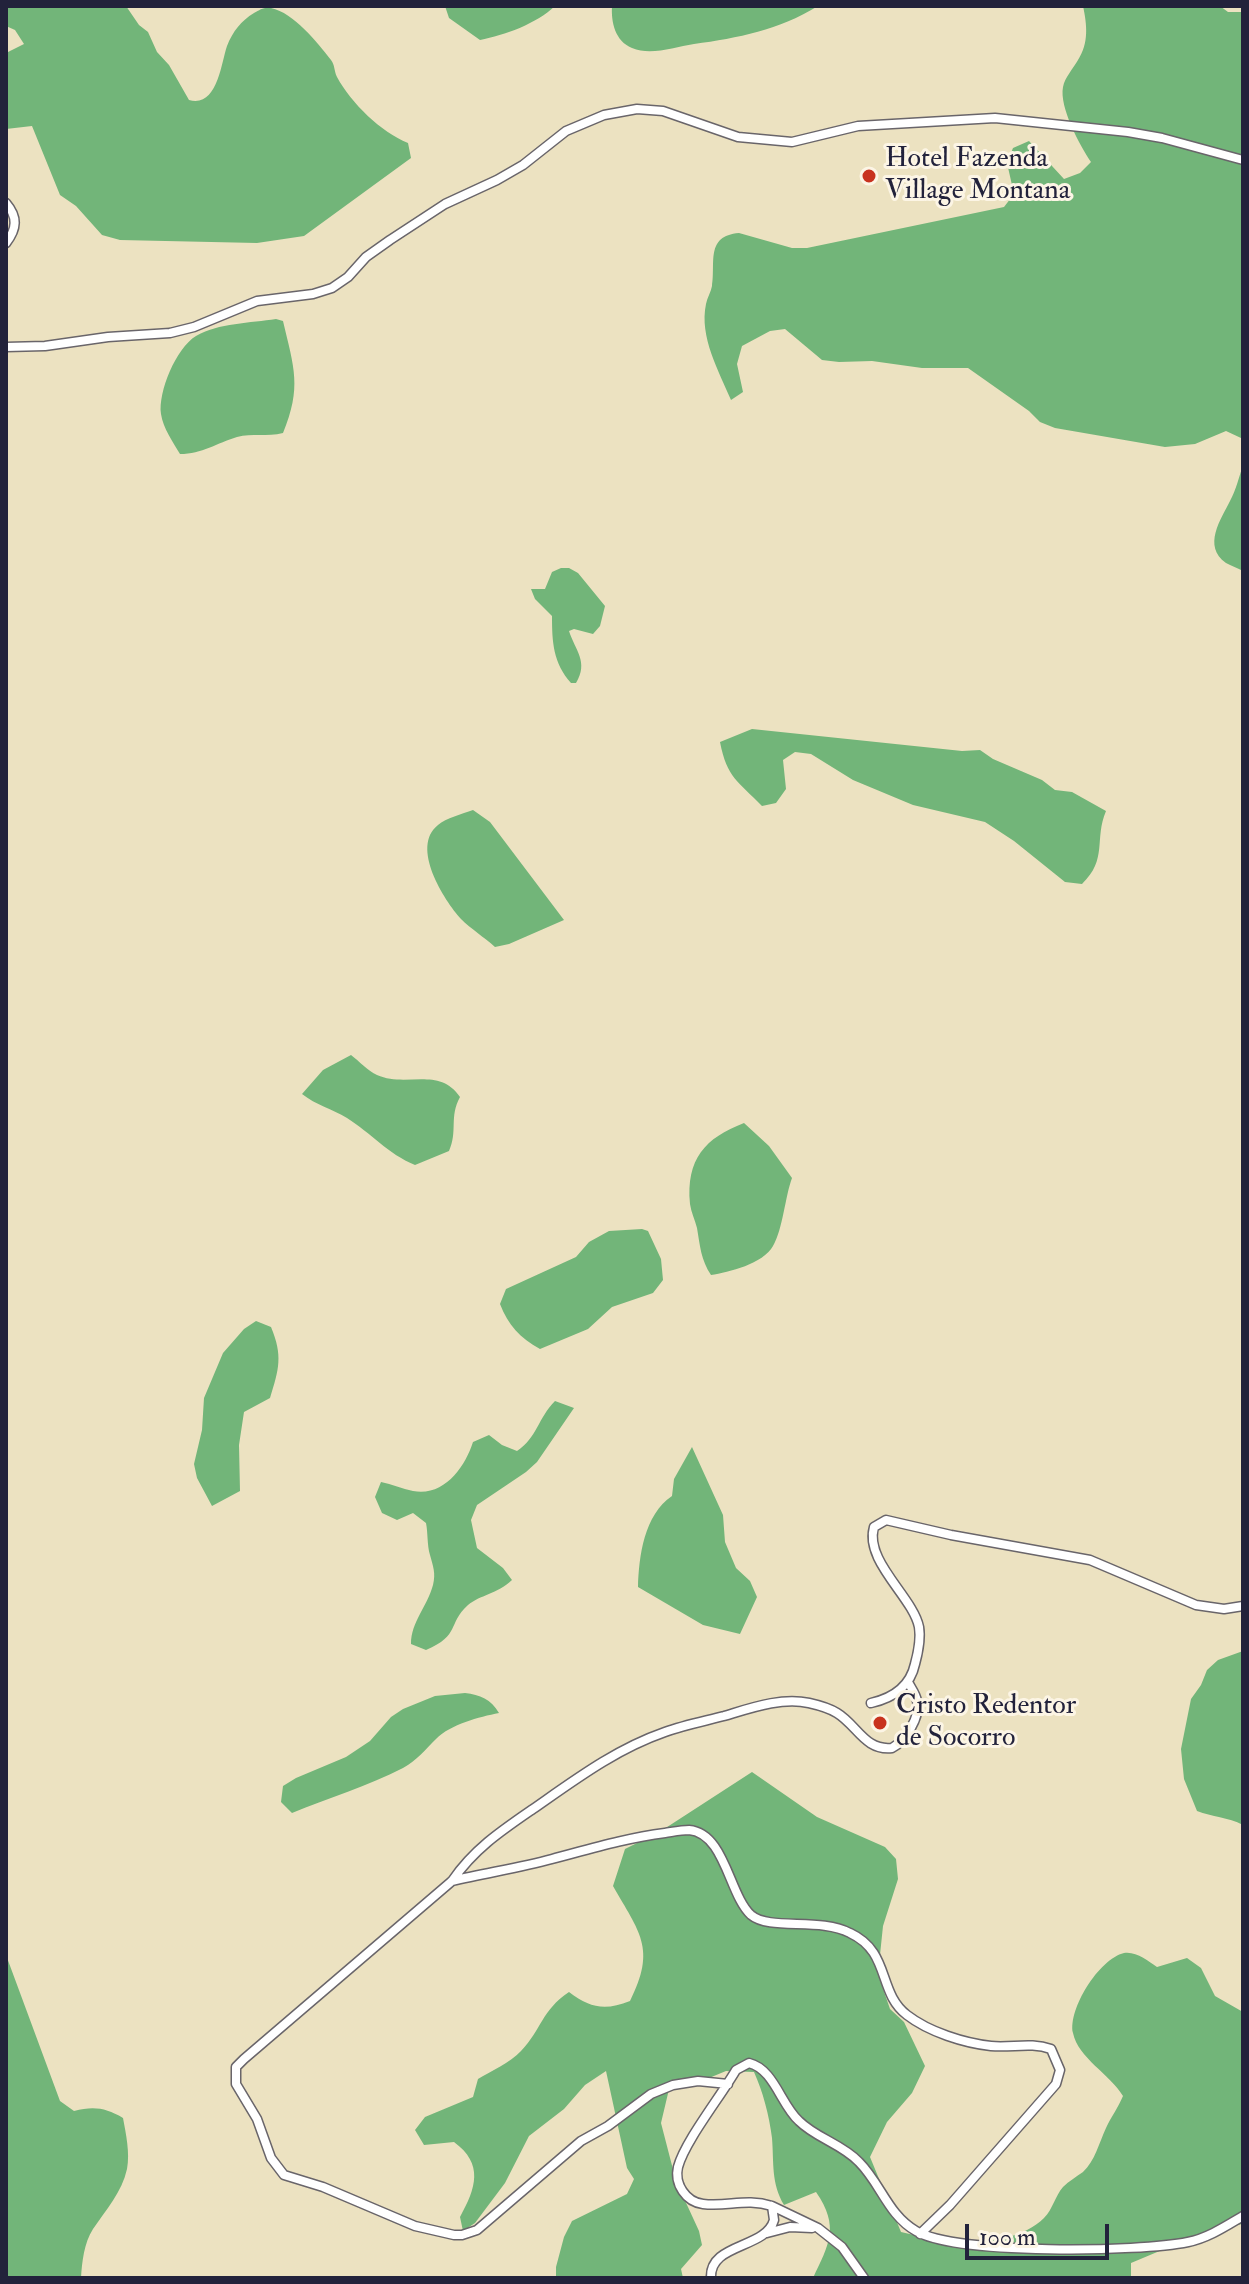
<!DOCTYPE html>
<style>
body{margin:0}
#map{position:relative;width:1249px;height:2284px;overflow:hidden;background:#ece2c1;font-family:"IM FELL Double Pica",serif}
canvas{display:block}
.frame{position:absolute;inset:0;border:8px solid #22223b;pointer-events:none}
.scale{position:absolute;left:965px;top:2224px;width:144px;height:36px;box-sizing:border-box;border:4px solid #22223b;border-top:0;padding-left:10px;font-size:24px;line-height:28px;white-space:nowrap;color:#22223b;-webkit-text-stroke:6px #fcf5e5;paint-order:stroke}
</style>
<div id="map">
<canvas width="1249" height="2284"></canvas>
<div class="frame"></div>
<div class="scale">100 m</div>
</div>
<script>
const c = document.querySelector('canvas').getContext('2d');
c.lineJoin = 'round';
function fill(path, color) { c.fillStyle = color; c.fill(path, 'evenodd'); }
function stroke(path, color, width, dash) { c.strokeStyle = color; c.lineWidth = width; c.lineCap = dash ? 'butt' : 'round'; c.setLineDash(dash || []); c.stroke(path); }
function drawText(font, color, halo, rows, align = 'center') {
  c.font = font + ' "IM FELL Double Pica",serif'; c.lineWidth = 6; c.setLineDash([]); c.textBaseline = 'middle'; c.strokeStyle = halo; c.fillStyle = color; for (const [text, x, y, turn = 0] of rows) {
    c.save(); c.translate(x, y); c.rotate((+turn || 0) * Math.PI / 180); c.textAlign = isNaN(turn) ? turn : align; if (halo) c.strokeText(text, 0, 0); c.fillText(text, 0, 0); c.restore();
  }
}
fill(new Path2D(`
 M6,6H126L139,25L148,32L157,52L169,65L189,100C217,108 221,64 227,46C233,31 241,21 254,13C260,10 263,7 271,8C294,13 317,42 331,60C335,65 334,71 337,77C351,103 381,132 408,143L411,158L304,236L257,243L120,240L102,235L76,206L60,195L32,126L6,129V53L24,44L15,30L6,26Z
 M445,6H555C536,24 505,35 480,40L449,18Z
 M612,6H818C779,30 738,38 694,44C674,47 651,56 632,48C615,41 611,22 612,6Z
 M1083,6H1220L1228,12H1243V442L1241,438L1226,431L1195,444L1165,447L1055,428L1040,422L1029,411L968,368H922L872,361L839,362L822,360L785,329L770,331L742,346L737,364L743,392L731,400C719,371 699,337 706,304C707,298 711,292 712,286C716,263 705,236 739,233L792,248H807L1004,207L1014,194L1007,163L1013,148L1029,141L1064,179L1080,173L1091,162C1080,146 1059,107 1063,87C1065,77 1073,69 1078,60C1089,43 1087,25 1083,6Z
 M276,319L283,321C294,368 302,387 283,433C267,437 252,433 237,437C217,443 202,454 180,454C173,442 163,428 161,414C158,392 176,348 196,336C218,323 251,323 276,319Z
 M1243,465V571C1238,568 1231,566 1226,563C1202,546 1221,519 1230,501C1236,490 1239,477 1243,465Z
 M561,568H569L578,573L605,606L600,626L593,634L574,629L569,631C575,650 589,662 576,683H571C553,663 552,642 552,616L535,599L531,589H545L552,572Z
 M752,729L962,751L980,750L993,759L1042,780L1055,790L1072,792L1106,811C1094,839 1108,859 1082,884L1065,882L1014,841L985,822L913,805L853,780L811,754L795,752L783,760L786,789L776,803L762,806C738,781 727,778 720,742Z
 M473,810L490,822L564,920L509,944L495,947C484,937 471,929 461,919C444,900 410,847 438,825C446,818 462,814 473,810Z
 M351,1055C359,1061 368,1071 377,1075C406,1088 439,1066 460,1097C449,1117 458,1131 449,1151L415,1165C388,1154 371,1133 347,1118C332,1109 316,1105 302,1094L323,1070Z
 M744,1123L769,1146L792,1178C785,1197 783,1229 773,1246C763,1264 729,1272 711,1275C701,1260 700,1246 697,1228C695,1220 691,1212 690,1204C686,1159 705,1138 744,1123Z
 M642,1229L648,1231L661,1259L663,1280L653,1293L612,1307L588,1329L540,1349C520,1338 508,1325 500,1304L506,1289L576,1257L589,1242L609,1231Z
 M256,1321L271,1327C283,1356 279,1369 270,1398L244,1412L239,1445L240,1491L212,1506L197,1478L194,1464L202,1430L204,1398L223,1353L244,1329Z
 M555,1401L574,1408L537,1462L526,1472L477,1505L471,1520L477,1548L503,1568L512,1580C497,1594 480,1595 468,1605C447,1624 461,1635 426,1650L411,1644C411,1622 427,1607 433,1585C436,1573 433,1566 430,1555C427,1545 428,1533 426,1523L413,1513L397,1520L382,1513L375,1497L381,1482C392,1484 402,1489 413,1491C444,1497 465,1467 473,1442L489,1435L502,1445L517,1451C537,1438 538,1418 555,1401Z
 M692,1447L723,1515L725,1542L736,1568L750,1581L757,1597L740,1634L703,1625L638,1587C639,1556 644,1515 672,1496L674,1479Z
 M1243,1651V1825C1228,1817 1212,1817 1197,1811L1184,1779L1181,1749L1191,1699L1201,1685L1207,1670L1218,1660Z
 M465,1693C480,1695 491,1699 499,1713C479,1717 451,1724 436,1739C425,1750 417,1760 403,1768C368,1786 328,1798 292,1813L281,1802L283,1786L296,1778L346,1757L370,1741L391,1717L403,1709L435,1696Z
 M752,1772L817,1817L885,1847L896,1859L898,1879L883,1926L878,1974L890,2009L904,2022L925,2066L912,2093L887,2122L870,2157L901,2232L914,2235L919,2239C958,2242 1013,2248 1044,2218C1053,2209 1055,2196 1063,2187C1069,2181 1076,2177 1083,2172C1095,2161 1099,2143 1106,2128C1111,2117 1118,2108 1123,2096C1110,2074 1078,2058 1073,2033C1068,2009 1099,1959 1124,1953C1136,1951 1148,1961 1157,1967L1187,1958L1201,1968L1215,1996L1243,2012V2224L1212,2229L1131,2263V2278H813C829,2244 840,2227 816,2192L784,2205C771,2183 774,2163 772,2138C769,2115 763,2092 754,2072L726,2071L692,2085H670L661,2123L676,2181L699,2231L702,2245L681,2269L683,2278H556V2267L564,2237L572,2221L627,2194L634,2179L627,2168L606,2071L585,2085L564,2109L529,2136L505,2183L475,2223L463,2231L460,2217C476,2188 484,2164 454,2142L424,2145L415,2130L425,2117L473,2097L478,2079C491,2071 510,2063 521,2051C542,2029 541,2011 569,1992C590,2008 605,2011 630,2001C657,1948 639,1932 613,1886L625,1849L661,1831Z
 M6,1955L60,2101L74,2111C94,2106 106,2108 123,2118C126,2134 130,2153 127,2169C122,2192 106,2210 93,2229C84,2243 82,2262 81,2278H6Z`), '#72b579');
const minor = new Path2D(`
 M6,203C18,217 17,229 6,243
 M6,347L45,346L108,337L170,333L194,327L257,301L313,294L332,288L348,277L366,257L390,240L445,204L497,180L523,165L566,131L604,115L637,109L663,111L738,137L792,142L858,126L995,118L1128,132L1162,138L1243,160
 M871,1703C893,1698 910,1687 915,1664C918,1653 921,1639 919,1627C913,1597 864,1561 874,1527L886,1520L951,1535L1090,1560L1196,1605L1224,1609L1243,1606
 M452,1881C485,1873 519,1868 552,1859C590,1849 626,1838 665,1833C672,1832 681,1830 689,1830C725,1833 729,1895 751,1915C770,1931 820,1917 850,1933C891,1952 877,1992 907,2015C929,2032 964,2043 991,2046C1012,2048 1031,2042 1051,2049L1060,2070L1056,2084L950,2205L920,2234
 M728,2084L698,2081L673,2085L651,2094L608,2126L581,2141L477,2230L462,2235H454L415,2226L323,2187L284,2175L271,2158L257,2119L236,2084V2067L244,2059L452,1881C474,1849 501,1831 533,1809C576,1779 616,1749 665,1732C684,1725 705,1721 724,1716C751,1708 781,1697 809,1703C818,1705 829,1708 837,1713C857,1725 865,1751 892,1748C905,1741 921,1717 917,1701C916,1694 911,1688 908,1682
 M772,2206L818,2228L842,2247L864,2278
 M767,2233L790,2227L812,2228
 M711,2278C709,2243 766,2249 774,2220L772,2206C746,2198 728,2207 703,2204C686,2202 674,2184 678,2167C685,2141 721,2096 736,2070L749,2063C774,2069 781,2105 799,2121C816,2138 842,2144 859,2162C881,2184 888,2215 916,2231C956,2255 1140,2252 1188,2242C1208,2238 1226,2226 1243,2216`);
stroke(minor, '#69656a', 11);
stroke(minor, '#fff', 8);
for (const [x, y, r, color] of [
 [869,176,8,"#c8321e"],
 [880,1723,8,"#c8321e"]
]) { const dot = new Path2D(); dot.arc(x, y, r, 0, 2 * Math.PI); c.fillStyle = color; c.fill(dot); stroke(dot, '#fcf5e5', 3); }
drawText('28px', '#22223b', '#fcf5e5', [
 ["Hotel Fazenda",885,160],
 ["Village Montana",885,192],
 ["Cristo Redentor",896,1707],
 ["de Socorro",896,1739]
], 'left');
</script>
